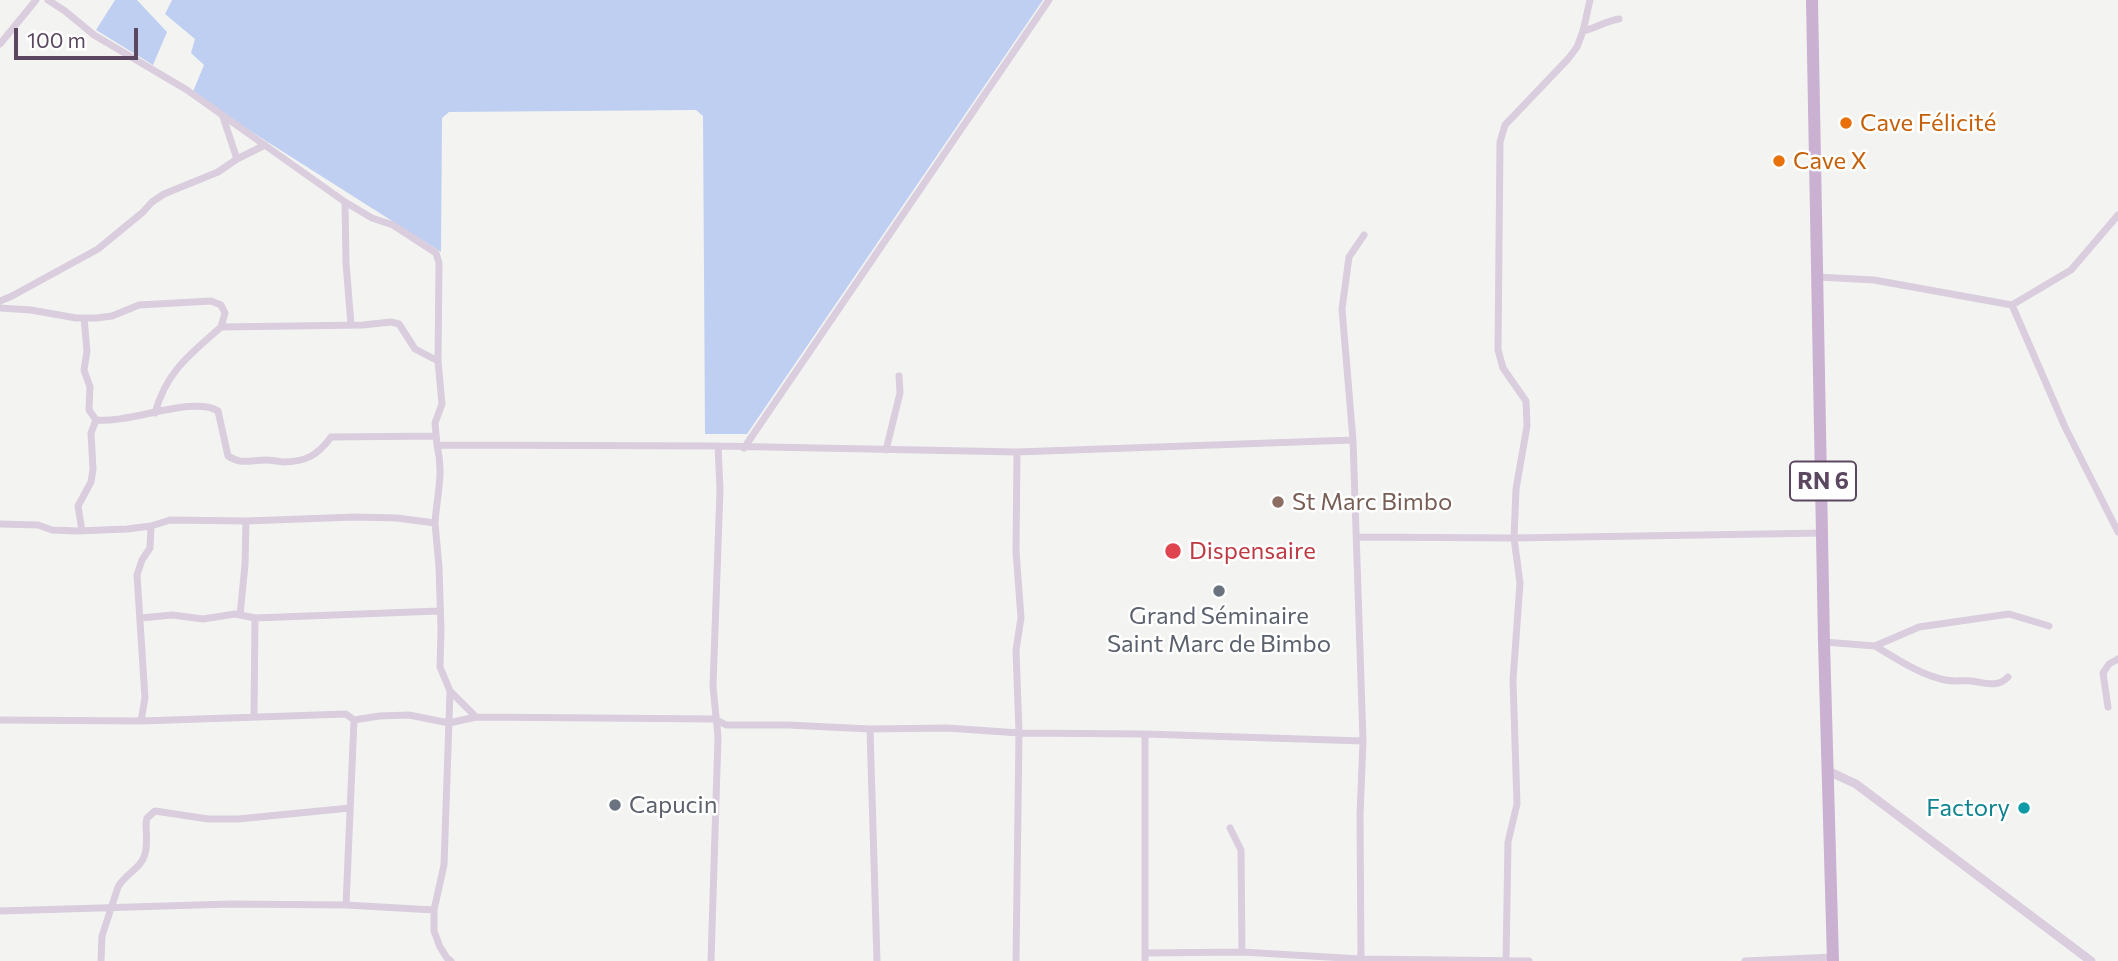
<!DOCTYPE html>
<meta charset="utf-8">
<style>
body{margin:0}
#map{position:relative;width:2118px;height:961px;overflow:hidden;background:#f3f4f1;font-family:Commissioner,sans-serif}
canvas{display:block}
.scale{position:absolute;left:14px;top:28px;width:124px;height:32px;box-sizing:border-box;border:4px solid #5b4860;border-top:0;padding-left:9px;font-size:21px;line-height:24px;white-space:nowrap;color:#5b4860;-webkit-text-stroke:5px #fff;paint-order:stroke}
</style>
<div id="map">
<canvas width="2118" height="961"></canvas>
<div class="scale">100 m</div>
</div>
<script>
const c = document.querySelector('canvas').getContext('2d');
c.lineJoin = 'round';
function fill(path, color) { c.fillStyle = color; c.fill(path, 'evenodd'); }
function stroke(path, color, width, dash) { c.strokeStyle = color; c.lineWidth = width; c.lineCap = dash ? 'butt' : 'round'; c.setLineDash(dash || []); c.stroke(path); }
function drawText(font, color, halo, rows, align = 'center') {
  c.font = font + ' Commissioner,sans-serif'; c.lineWidth = 5; c.setLineDash([]); c.textBaseline = 'middle'; c.strokeStyle = halo; c.fillStyle = color; for (const [text, x, y, turn = 0] of rows) {
    c.save(); c.translate(x, y); c.rotate((+turn || 0) * Math.PI / 180); c.textAlign = isNaN(turn) ? turn : align; if (halo) c.strokeText(text, 0, 0); c.fillText(text, 0, 0); c.restore();
  }
}
fill(new Path2D(`
 M115,0H137L167,32L153,65L96,30Z
 M172,0H1043L747,434H705L703,116L696,110L449,112L442,118L441,252L192,94L204,65L191,53L195,39L165,14Z`), '#bfcff2');
stroke(new Path2D(`
 M48,0L65,11L94,35L187,90L345,202L372,218L393,225L436,253L439,263L438,361L442,404L435,423L437,445L718,446L1017,452L1353,440
 M1583,31C1596,28 1606,21 1619,19
 M0,44L36,0
 M223,117L237,159
 M345,202L346,263L351,325
 M1818,277L1874,280L2012,305L2065,427L2118,532
 M0,301L12,296L98,249L143,212L152,202L164,194L218,172L237,159L265,145
 M2012,305L2071,270L2118,215
 M0,308L31,310L76,318H96L112,316L139,305L211,301L221,305L225,313L221,327L363,325L391,322L399,324L415,349L438,361
 M84,318L87,351L84,370L90,387L89,410L96,420C128,424 194,395 218,411L228,456C241,465 251,460 266,460C272,460 277,461 283,462C306,462 318,455 331,437L436,436
 M155,413C166,372 190,354 221,327
 M744,448L1049,0
 M886,450L900,393L899,376
 M435,523C437,493 444,475 437,445
 M0,524L38,525L52,530L77,531L127,529L151,526L170,520L246,521L355,517L397,518L435,523L439,567L441,630L440,667L450,691L444,865L434,910V931L440,947L447,958L451,961
 M82,531L78,506L91,482L93,469L91,433L96,420
 M1357,537L1514,538L1824,533
 M240,615L245,565L246,521
 M141,618L172,615L203,619L235,614L255,618L439,611
 M1824,642L1875,646L1919,627L2009,614L2049,626
 M1875,646C1897,659 1920,675 1945,680C1954,682 1963,680 1972,681C1985,683 1998,688 2008,677
 M450,691L476,717
 M2108,707L2103,673L2109,664L2118,659
 M254,716L255,618
 M0,720L141,721L346,714L354,720L379,716L409,715L449,723L476,717L715,719L726,725H788L870,729L947,728L1019,733L1145,734L1363,741
 M141,721L145,698L137,575L142,560L150,548L151,526
 M870,729L877,961
 M1145,734V961
 M1230,828L1241,850L1242,952
 M346,905L354,720
 M0,911L231,904L346,905L434,910
 M1145,953L1242,952L1361,959L1529,961
 M101,961L102,936L118,887C123,878 130,874 137,867C150,855 146,838 146,823L147,818L155,811L208,819H238L350,808
 M711,961L718,737L713,686L720,490L718,446
 M1016,961L1019,733L1016,650L1021,618L1016,551L1017,452
 M1361,961L1360,815L1363,741L1353,440L1342,309L1349,257L1364,235
 M1506,961L1508,842L1517,804L1513,680L1520,583L1514,538L1516,489L1527,426L1526,401L1503,368L1498,350L1500,142L1505,125L1568,59L1577,47L1583,31L1590,0
 M1745,961L1833,957`), '#dacdde', 7);
stroke(new Path2D(`
 M1828,771L1856,784L2091,961`), '#dacdde', 9);
stroke(new Path2D(`
 M1812,0L1824,642L1833,961`), '#cab0d1', 12);
for (const [x, y, r, color] of [
 [1846,123,7,"#e8710a"],
 [1779,161,7,"#e8710a"],
 [1278,502,7,"#8d6e63"],
 [1173,551,9,"#e0444e"],
 [1219,591,7,"#6b7280"],
 [615,805,7,"#6b7280"],
 [2024,808,7,"#0f9aa8"]
]) { const dot = new Path2D(); dot.arc(x, y, r, 0, 2 * Math.PI); c.fillStyle = color; c.fill(dot); stroke(dot, '#fff', 2.5); }
for (const [x, y, w] of [
 [1823,481,66]
]) { const box = new Path2D(); box.roundRect(x - w / 2, y - 19.5, w, 39, 5); c.fillStyle = '#fff'; c.fill(box); stroke(box, '#5b4860', 2); }
drawText('bold 23px', '#5b4860', null, [
 ["RN 6",1823,481]
]);
drawText('24px', '#c56008', '#fff', [
 ["Cave Félicité",1860,123],
 ["Cave X",1793,161]
], 'left');
drawText('24px', '#785e54', '#fff', [
 ["St Marc Bimbo",1292,502]
], 'left');
drawText('24px', '#be3a42', '#fff', [
 ["Dispensaire",1189,551]
], 'left');
drawText('24px', '#5b616d', '#fff', [
 ["Grand Séminaire",1219,616],
 ["Saint Marc de Bimbo",1219,644],
 ["Capucin",629,805,"left"]
]);
drawText('24px', '#0d838f', '#fff', [
 ["Factory",2010,808]
], 'right');
</script>
